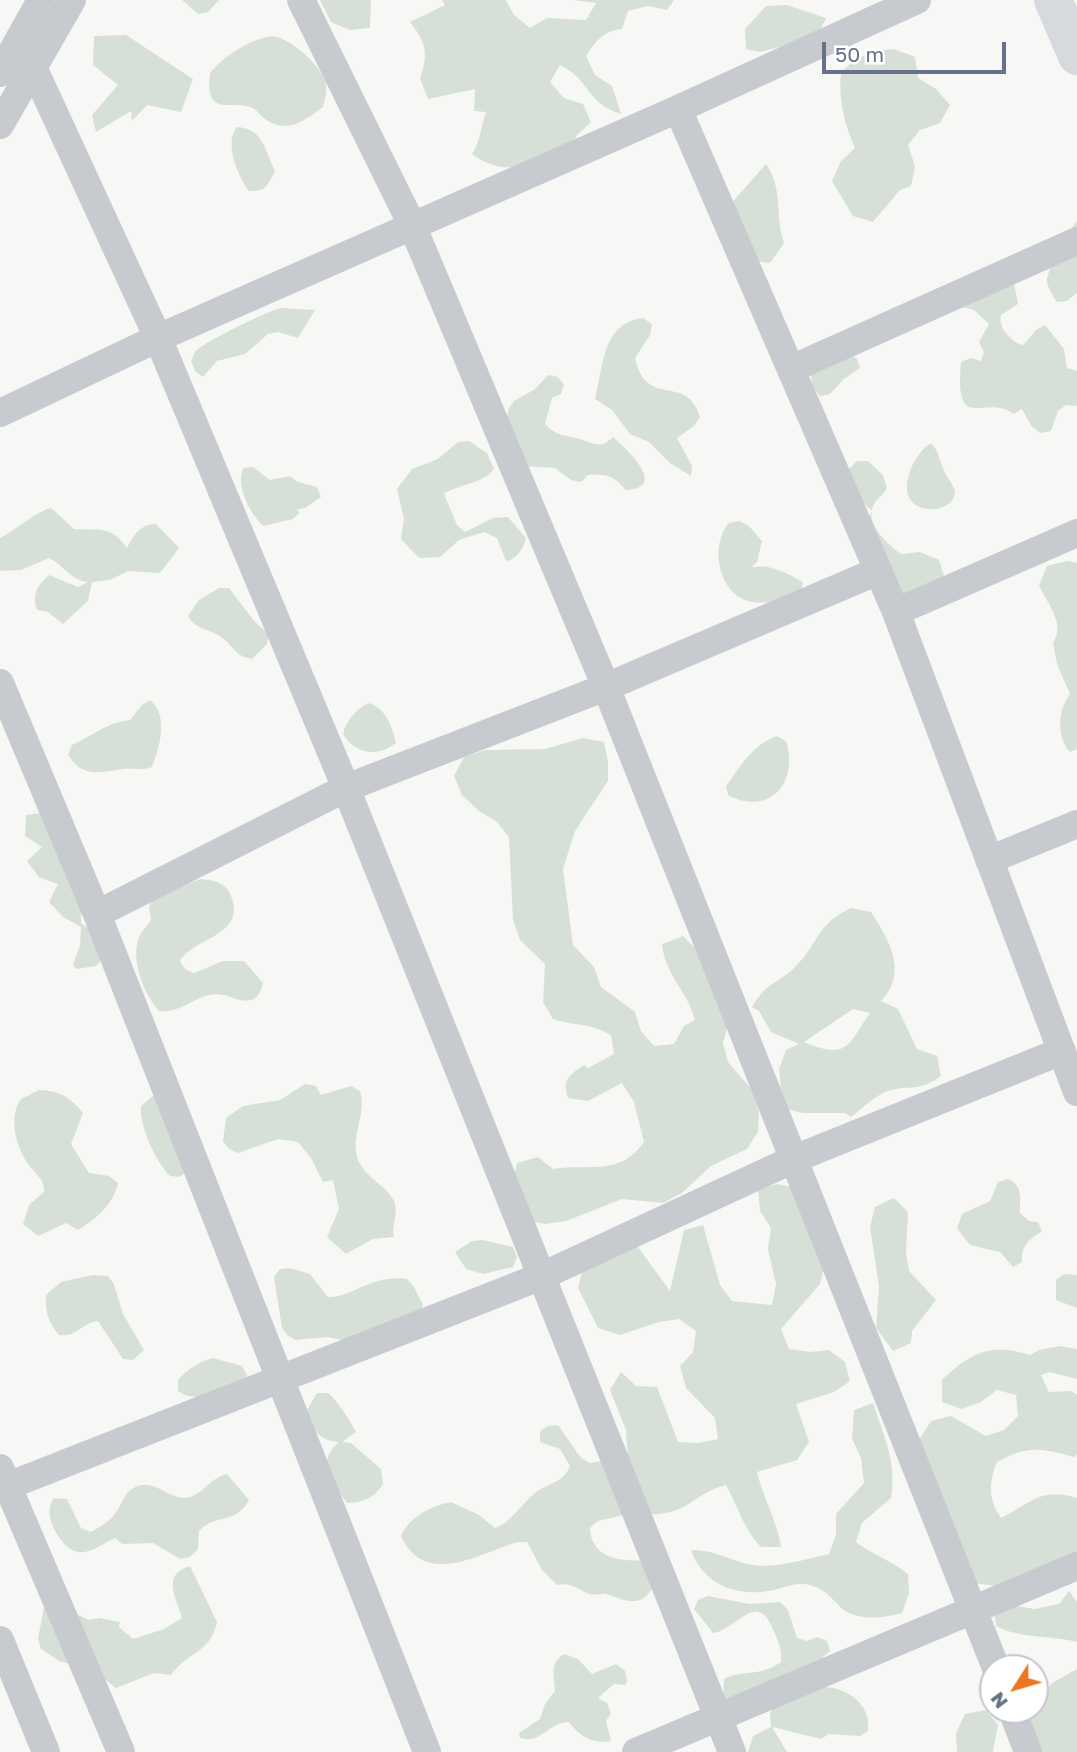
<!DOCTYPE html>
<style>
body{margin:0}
#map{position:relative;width:1077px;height:1752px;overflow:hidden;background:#f7f8f5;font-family:"Golos Text",sans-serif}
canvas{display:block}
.north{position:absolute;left:979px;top:1654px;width:70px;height:70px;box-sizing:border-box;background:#fff;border:2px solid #c1c7cf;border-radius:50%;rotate:233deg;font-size:19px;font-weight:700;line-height:28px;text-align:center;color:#657287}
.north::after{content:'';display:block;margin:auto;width:24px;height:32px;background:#ec7621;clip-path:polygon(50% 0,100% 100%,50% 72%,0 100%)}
.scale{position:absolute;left:822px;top:42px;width:184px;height:32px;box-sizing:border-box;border:4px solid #657287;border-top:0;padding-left:9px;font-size:21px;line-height:24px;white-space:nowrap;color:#657287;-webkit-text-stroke:5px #fff;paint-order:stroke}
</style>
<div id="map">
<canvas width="1077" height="1752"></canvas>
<div class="north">N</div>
<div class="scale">50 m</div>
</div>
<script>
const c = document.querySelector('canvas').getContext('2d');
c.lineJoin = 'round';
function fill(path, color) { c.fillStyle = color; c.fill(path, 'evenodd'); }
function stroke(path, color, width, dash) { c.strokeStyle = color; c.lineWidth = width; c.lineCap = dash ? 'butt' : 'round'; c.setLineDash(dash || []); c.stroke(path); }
fill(new Path2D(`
 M182,0H219L208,12L198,14Z
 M320,0H371L370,28L350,30L331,22Z
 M442,0H506L514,15L530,28L547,18L586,20L596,3L573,0H674L667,10L648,6L628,11L622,29C603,31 595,42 586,56L595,75L612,86L621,114C585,103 591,80 560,65L550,82L564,98L583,104L591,122L577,135L569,153C532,163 506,179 472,154C480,143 481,126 486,112L474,111L475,89L428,99L420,78C429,54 426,42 410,22L445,5Z
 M787,5L826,18L817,37L760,52L746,49L745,29L766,6Z
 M126,35L193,79L181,112L147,105L132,121L131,111L96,132L92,115L118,85L93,65L94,36Z
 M272,36C291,38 321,65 326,84C327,92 325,100 323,107C307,119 288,134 268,121C262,118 257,109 250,107C228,100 205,118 210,73C224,56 250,39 272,36Z
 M894,49L915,57L918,78L936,89L950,105L940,123L920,130L908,145L915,166L911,186L900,190L873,222L853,216L832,181L841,161L855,148C844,123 838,99 841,72C858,56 871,51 894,49Z
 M237,127C263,128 265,151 275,171C267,185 267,192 249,191C237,175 224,142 237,127Z
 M766,164C784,191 774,211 784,243L770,263L750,260L728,207Z
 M1077,221V293L1067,301L1057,302C1053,296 1048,289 1047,281C1046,271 1070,229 1077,221Z
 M1014,283L1018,304L1001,315C998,328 1011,342 1023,345L1036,330L1045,325L1064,349L1067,368L1077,371V406L1066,405L1058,411L1051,431L1041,433L1032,427L1022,409L1014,414C985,392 954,437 961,362L971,358L981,361L984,352L979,342L989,324L974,310L954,305Z
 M281,308L315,310L298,338L278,332L268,334L245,354L217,361L203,377L195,371L191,361C193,358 193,354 196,351C202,343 270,310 281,308Z
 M643,318L652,324L650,335L635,358C646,410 687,372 700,417L694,426L677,438L692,466L691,476L670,463L649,442L630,434L612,410L595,399C603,369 602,322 643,318Z
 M849,353L857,359L860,368L844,379L830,394L820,396L813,388L811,375Z
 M548,375L558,377L564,385L561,394L552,398L545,424C555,435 563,435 576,438C592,442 599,451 613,437C627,449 671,490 623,490L625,489C614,475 605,474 588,475L581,482L571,480L555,468L524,466L507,418L509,408L515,400L534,390Z
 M469,441L487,453L494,469C482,485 460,483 444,494L457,525L465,532L493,518L508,517L526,538C524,547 517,560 506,561L497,538L484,532L459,540L440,557L419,558L401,539L404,519L397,489L412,469L438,459L458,442Z
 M931,443C939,451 940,462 945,473C948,478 954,486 955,492C955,516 895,519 909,474C913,462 920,450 931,443Z
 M857,461H868L883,475L887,488C884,494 880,496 876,501C861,521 887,544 901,554L920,552L939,560L945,579L905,598L867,520L872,511C859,501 851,486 849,469Z
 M253,467L270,480L290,476L298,482L317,487L321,497L305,508L296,510L300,512L293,519L263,526C249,511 236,488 243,468Z
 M51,508L74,529C100,531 110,524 127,548C134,535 140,524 156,524L179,548L160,573L128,571L110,580L92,582L88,601L63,624L48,612L37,610C32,594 37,586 49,575L78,587L88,582C71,581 64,565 49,558L21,570L0,571V538C14,531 40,509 51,508Z
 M739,521L749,526L762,541L757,562L752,567C771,564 787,573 803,582L801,591C786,599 765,606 748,601C717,592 710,544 729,523Z
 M1067,561L1077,563V749L1070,752C1056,737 1058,709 1070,694L1057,664L1053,643C1066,623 1047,604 1039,585L1047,566Z
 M219,588H229L254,621L269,634L267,644L252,659C234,656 234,646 221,637C208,628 196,630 188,616L199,600Z
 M150,700C169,716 160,746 152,767C142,771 135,768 124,769C99,772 84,779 68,755L72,745C92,736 108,722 130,720L142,705Z
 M368,703C386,708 392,726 396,743C377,757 356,755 343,734C346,720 356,710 368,703Z
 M777,736L786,741C799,782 770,817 728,795L726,786C740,767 753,744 777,736Z
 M583,738L604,742L608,761V781L575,831L563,869L573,945L594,967L601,987L635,1012L641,1031L654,1046L674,1044L684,1026L695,1020C687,990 665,975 662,944L683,936L697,950L728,1024L723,1043L728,1062L752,1090L759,1111L758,1132L747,1149L711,1166L682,1193L663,1203L622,1199L566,1221L545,1224L526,1220L513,1183L517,1163L538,1157L553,1169C590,1163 619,1177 644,1142L634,1102L622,1083L588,1101L568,1098C562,1080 569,1075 584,1065L588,1068L614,1054L611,1035C591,1023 575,1026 553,1019L543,1002L545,964L520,940L513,920L509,837L497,822L479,811L462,795L454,776L464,757L485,750L545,749Z
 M48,812L81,903V923L97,935L109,951L96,966L76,969L73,965L80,945L81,927L63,917L49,902L58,884L39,877L27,861L42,847L25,836L26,815Z
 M200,879C213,880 226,882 231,896C247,936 194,937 180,961L185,969L194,973L223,961H244L263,983C261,991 259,997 251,1000C238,1004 227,991 210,995C191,999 180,1013 159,1011C144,994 130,960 139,937C141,931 148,926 151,919L149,908L152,898Z
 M851,908L871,912C890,941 908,973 881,1001L898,1009L917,1049L937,1056L941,1076C918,1093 912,1084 888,1091C875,1095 862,1109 851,1117L845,1113H803L783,1108L779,1069L786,1050L799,1044L771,1032L759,1011L752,1007C767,981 777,985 795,967C819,943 816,924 851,908ZM853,1009L870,1013C848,1044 849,1061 804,1042Z
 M305,1084L316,1086L321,1095L351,1086L360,1091C367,1114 351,1134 357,1157C363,1176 383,1183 393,1199C400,1212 391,1224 394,1237L373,1239L346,1254L327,1237L339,1209L333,1180L323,1182L311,1158L298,1142L278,1139L238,1153L229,1149L223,1141L226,1118L243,1106L280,1100Z
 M39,1090C60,1091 70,1097 83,1113L71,1144L89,1173L109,1176L118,1183C113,1205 96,1219 78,1230L66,1223L38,1236L23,1224L29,1205L44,1192C44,1180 39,1177 31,1168C17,1151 7,1118 21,1099Z
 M155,1094L188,1170L180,1177L170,1176C156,1162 139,1126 141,1106Z
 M1009,1179C1023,1187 1020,1198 1020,1213L1029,1221L1038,1222L1042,1231C1029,1240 1021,1245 1022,1262L1013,1267L1000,1252L970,1245L957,1228L962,1214L990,1201L998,1182Z
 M777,1184L796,1188L825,1263L820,1284L781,1329L789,1349L810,1352L829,1350L845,1362L850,1381L834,1392L796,1404L809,1442L797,1460L757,1472C763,1498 777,1520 781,1547H761C744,1530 738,1507 726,1485C691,1494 689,1516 647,1514L629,1473L626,1430L610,1390L621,1372L636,1386L657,1387L678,1442L698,1443L718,1439L715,1418L686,1388L680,1366L693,1352L696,1331L679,1319L659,1322L620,1335L598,1328L578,1288L583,1268L635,1243L670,1291L684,1230L703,1225L720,1285L732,1301L772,1305L776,1284L768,1249L771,1228L760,1211L758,1190Z
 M894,1198L908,1212L906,1252L909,1271L936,1300L912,1331L911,1343L893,1351L876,1328L879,1287L870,1227L875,1207Z
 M483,1240L513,1247L517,1257L513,1267L483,1274L466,1269L455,1252L472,1241Z
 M290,1268L310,1274L328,1297C353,1298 371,1274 407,1279L414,1287L423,1305L420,1315L347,1341L327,1337L296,1340L287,1335L282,1328L274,1277L280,1269Z
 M1064,1274L1077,1275V1308L1056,1300V1280Z
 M93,1275L108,1276L114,1284L123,1314L144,1350L133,1360L123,1359L98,1321C83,1322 77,1338 59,1335C48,1322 45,1311 46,1295L61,1282Z
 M1060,1346L1077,1349V1379L1050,1372L1041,1375L1049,1392L1071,1391L1077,1395V1454L1074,1457C1040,1448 1027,1445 996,1463C989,1485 988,1498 1001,1518C1032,1503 1040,1487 1077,1498V1562L998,1586L962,1582L919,1440L931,1421L951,1416L986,1436L1004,1430L1018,1416L1016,1395L997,1390L981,1402L961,1409L942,1402V1380C971,1352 991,1343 1030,1355L1039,1350Z
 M213,1358L242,1366L247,1375L245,1385C223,1391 197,1405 178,1391V1380C188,1369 198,1362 213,1358Z
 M317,1393H328C337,1400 351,1422 356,1432L342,1442L351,1443L381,1469L383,1484C373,1499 364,1502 347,1503L341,1495L336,1496C328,1475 319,1459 339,1442C318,1441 312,1428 307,1410Z
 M873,1403C884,1436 897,1463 891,1498L862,1523L856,1542C873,1555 892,1561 908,1574L909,1593L902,1613C882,1618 857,1622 840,1607C832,1598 823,1588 810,1585C797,1582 786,1587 774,1590C738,1598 703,1585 691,1550C716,1550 726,1559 748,1564C772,1570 806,1559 829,1554L836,1535V1514L864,1483L861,1458L852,1439L854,1410Z
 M558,1425L581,1458L590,1463L601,1461L627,1514L598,1521L590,1528C591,1557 619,1562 642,1560L654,1585C642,1610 625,1600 606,1594C600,1593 595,1596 589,1594C577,1589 572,1582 557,1585L542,1570L527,1542H518C480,1553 425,1589 401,1536C409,1517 431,1506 451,1502L479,1515L495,1528C512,1522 522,1503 536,1492C550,1482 562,1484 570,1466L560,1449L540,1442V1431L548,1426Z
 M227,1474L249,1500C236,1525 216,1513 199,1531L198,1549L190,1557L180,1559L153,1543L122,1544L115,1538C104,1543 91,1554 78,1552C62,1550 40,1514 54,1498L67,1499L81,1528L91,1532C102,1526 110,1521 117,1511C122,1504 124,1494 132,1489C152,1476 165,1497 184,1498C201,1498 210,1477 227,1474Z
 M190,1566L217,1622C210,1654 188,1651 171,1675L154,1673L116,1688L91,1669L59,1661L41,1649L38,1639L44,1607L72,1612L89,1620L99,1618L120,1622L119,1627L133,1639L164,1629L182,1618C176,1597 161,1574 190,1566Z
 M1069,1591L1077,1602V1642C1049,1635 1021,1639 996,1626L994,1608L1010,1605L1035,1609L1059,1604Z
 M708,1596L749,1604L780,1602L788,1610L797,1638L807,1641L817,1637L827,1641L830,1651L775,1698L723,1699L724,1679C743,1669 758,1678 781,1662C782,1647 777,1638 771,1625C756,1592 734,1631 713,1633L694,1609L698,1600Z
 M564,1654L578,1659L592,1674L616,1664L625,1671L627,1681L625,1685L614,1684L598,1698L607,1703L611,1713L606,1721L611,1741C594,1745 579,1736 569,1722C550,1721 541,1745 520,1738L519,1733L540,1719L545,1704L555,1691C555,1677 548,1664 564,1654Z
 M1077,1669V1752H1034L1024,1715L1028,1710H1035V1702L1052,1683Z
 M823,1687C847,1687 872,1705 868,1731L860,1736L829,1734L821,1739L772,1727L787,1752H748L753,1736L771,1727L770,1713L777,1704Z
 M986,1710L998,1725L993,1752H957L956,1733L965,1714Z`), '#d7e0d6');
stroke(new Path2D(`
 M301,0L412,225L606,687L996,1668
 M33,67L158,338L346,788L732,1752
 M0,73L41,0
 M678,109L917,0
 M0,125L72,0
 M791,369L1077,241
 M0,413L158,338L678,109L896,612L1077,1092
 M896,612L1077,533
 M0,683L97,914L427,1752
 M989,860L1077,824
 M97,914L346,788L606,687L878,571
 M0,1468L121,1752
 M0,1489L542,1276L794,1159L1062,1051
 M0,1640L46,1752
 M1012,1710L1028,1752
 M636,1752L1077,1566`), '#c7cace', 28);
stroke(new Path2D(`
 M1053,0L1077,56`), '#d6dadf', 38);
</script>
